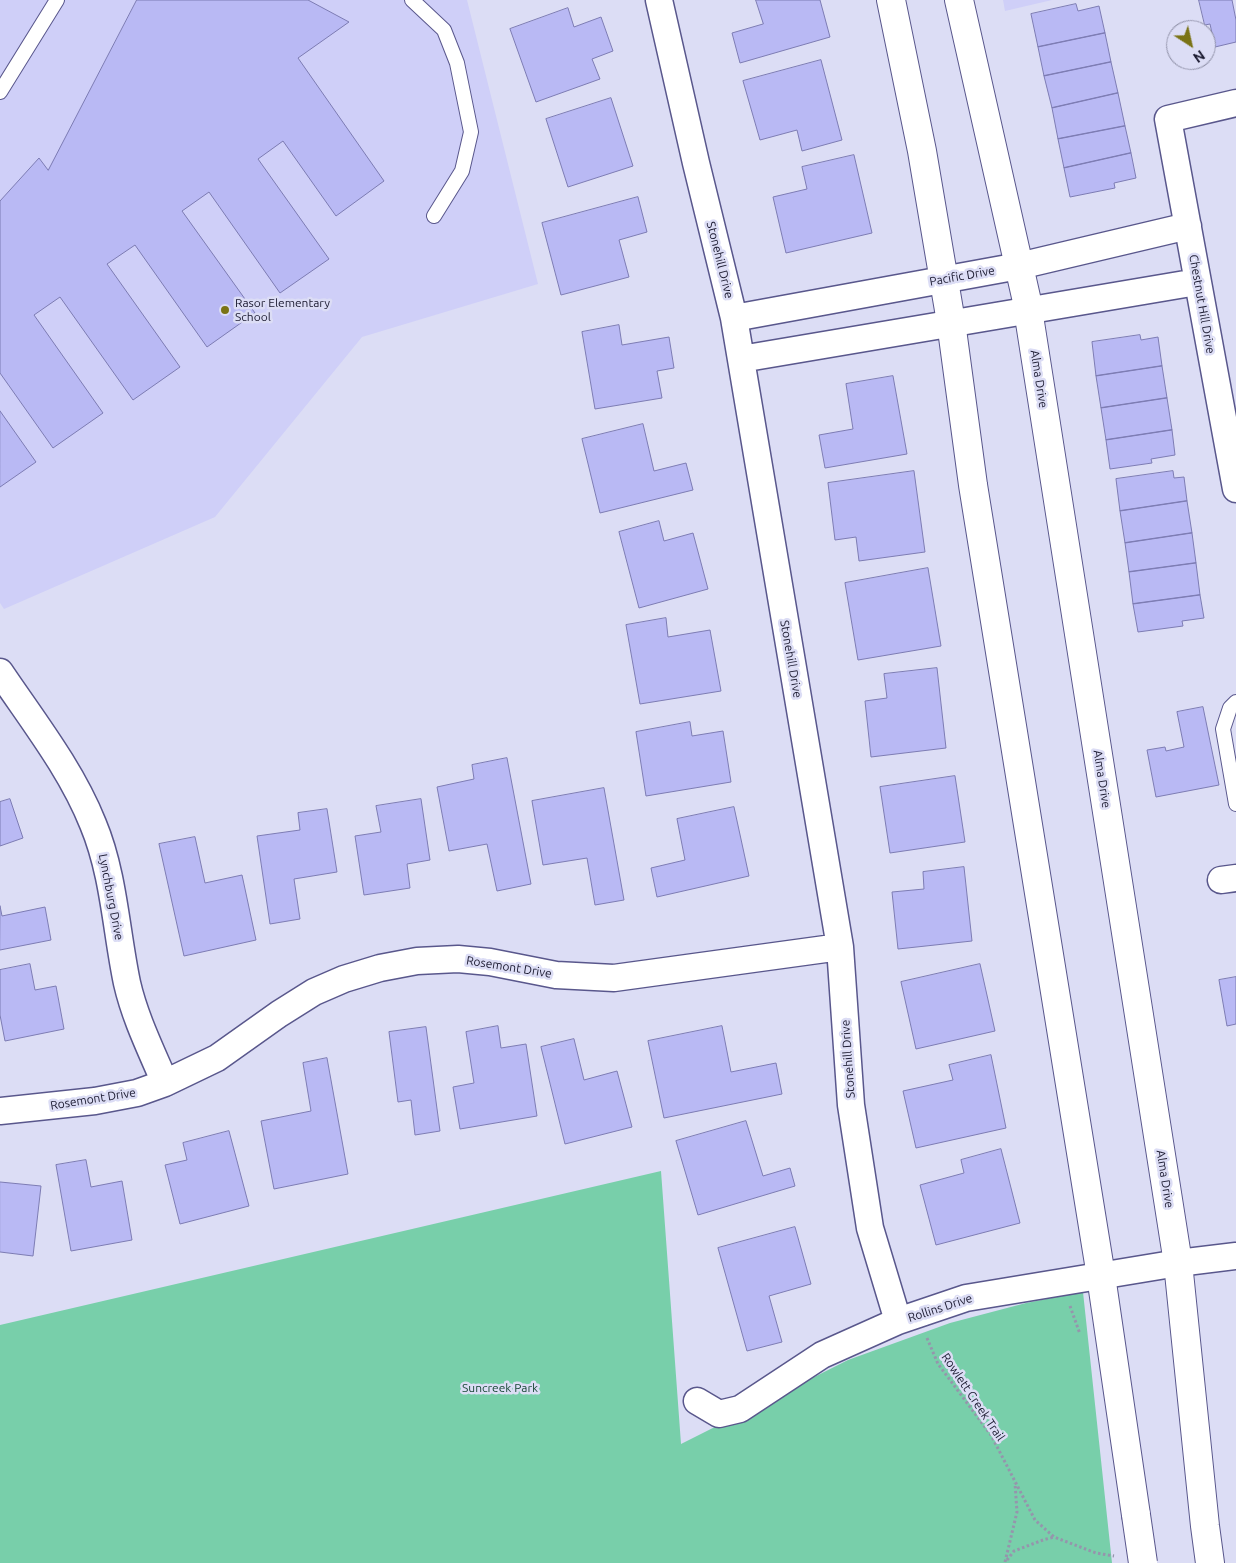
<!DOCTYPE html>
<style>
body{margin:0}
#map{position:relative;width:1236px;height:1563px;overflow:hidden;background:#dcddf5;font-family:Ubuntu,sans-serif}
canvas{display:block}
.north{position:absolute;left:1166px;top:20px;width:50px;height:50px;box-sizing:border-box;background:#dcddf5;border:1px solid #8e8fa6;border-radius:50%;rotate:145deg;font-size:14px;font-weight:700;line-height:20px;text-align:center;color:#1a192f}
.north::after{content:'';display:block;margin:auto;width:18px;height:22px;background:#7a7315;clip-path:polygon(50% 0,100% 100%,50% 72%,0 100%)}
</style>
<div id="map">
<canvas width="1236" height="1563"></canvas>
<div class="north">N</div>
</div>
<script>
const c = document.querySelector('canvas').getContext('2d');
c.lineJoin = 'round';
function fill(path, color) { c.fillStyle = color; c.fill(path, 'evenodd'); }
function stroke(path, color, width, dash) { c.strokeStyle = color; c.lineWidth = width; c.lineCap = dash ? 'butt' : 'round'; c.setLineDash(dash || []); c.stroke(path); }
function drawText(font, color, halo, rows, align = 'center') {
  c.font = font + ' Ubuntu,sans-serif'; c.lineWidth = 5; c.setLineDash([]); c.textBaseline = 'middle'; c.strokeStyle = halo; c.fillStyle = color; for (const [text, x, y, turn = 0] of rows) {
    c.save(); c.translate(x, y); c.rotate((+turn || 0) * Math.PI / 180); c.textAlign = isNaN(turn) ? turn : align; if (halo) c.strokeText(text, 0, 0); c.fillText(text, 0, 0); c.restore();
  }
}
fill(new Path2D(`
 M0,0H467L538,284L362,337L215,517L4,609L0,603Z
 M1003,0H1052L1005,11Z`), '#cfcff8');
fill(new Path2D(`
 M661,1171L681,1444L848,1360L950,1323L1026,1303L1083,1292L1112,1563H0V1325Z`), '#78cfaa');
const building = new Path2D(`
 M137,0H308L349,22L298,58L384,181L336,216L283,141L258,159L329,259L280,293L209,192L182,211L255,313L207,347L135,245L107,264L180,367L133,400L60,297L34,315L103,413L53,448L0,373V201L39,158L48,170Z
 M756,0H820L830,37L740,63L732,33L763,24Z
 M1199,0H1232L1236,20V42L1215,47L1210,24L1205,25Z
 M1076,4L1078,11L1099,6L1105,33L1038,47L1031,14Z
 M568,8L574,27L601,17L613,51L592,59L600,79L536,102L510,29Z
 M1105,33L1111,62L1044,76L1038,47Z
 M821,60L842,140L802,151L797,130L760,140L743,81Z
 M1111,62L1118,93L1052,108L1044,76Z
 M1118,93L1125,126L1058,139L1052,108Z
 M611,98L633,166L568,187L546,119Z
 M1125,126L1131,153L1064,168L1058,139Z
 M1131,153L1136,178L1114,183L1115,188L1070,197L1064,168Z
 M854,155L872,233L786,253L773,197L807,189L802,167Z
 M638,197L647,232L619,240L629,277L561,295L542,223Z
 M619,325L622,345L669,337L674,368L657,371L662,398L595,409L582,332Z
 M1140,335L1141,340L1158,337L1162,366L1096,376L1092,342Z
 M1162,366L1167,398L1101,408L1096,376Z
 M893,376L907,454L825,468L819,435L853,429L846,384Z
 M1167,398L1172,430L1106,440L1101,408Z
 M0,411L36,462L0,487Z
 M643,424L654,471L686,463L693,490L600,513L582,439Z
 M1172,430L1175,455L1151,459L1152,463L1110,469L1106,440Z
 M914,471L925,552L859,561L856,537L835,540L828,483Z
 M1173,471L1174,478L1184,477L1187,501L1120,511L1116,479Z
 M1187,501L1192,533L1125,543L1120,511Z
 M659,521L664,541L693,533L708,589L639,608L619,532Z
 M1192,533L1196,563L1129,572L1125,543Z
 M1196,563L1200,595L1133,604L1129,572Z
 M928,568L941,646L858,660L845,583Z
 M1200,595L1204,618L1182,621L1183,626L1138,632L1133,604Z
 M666,618L668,637L710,630L721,691L640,704L626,625Z
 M937,668L946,748L871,757L865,701L887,698L884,674Z
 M1203,707L1219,785L1156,797L1147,750L1165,747L1166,751L1184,747L1177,712Z
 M690,722L692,736L723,731L731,782L646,796L636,732Z
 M507,758L531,884L497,891L487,844L449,851L437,787L474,779L472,765Z
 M955,776L965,842L890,853L880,787Z
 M604,788L624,900L595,905L587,858L543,865L532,801Z
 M10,799L23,838L0,846V802Z
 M421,799L430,860L407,864L410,888L364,895L355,836L381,832L376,806Z
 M734,807L749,876L657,897L651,868L685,860L677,819Z
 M327,809L337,872L294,879L300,919L270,924L257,836L300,830L298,813Z
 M195,837L205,883L242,875L256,940L184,956L159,844Z
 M964,867L972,941L898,949L892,892L924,889L923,872Z
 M0,906L2,916L45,907L51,940L0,950Z
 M30,964L35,990L56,986L64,1029L5,1041L0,1015V970Z
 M980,964L995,1031L916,1049L901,982Z
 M1236,977V1024L1227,1026L1219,980Z
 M498,1026L501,1048L526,1044L537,1116L460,1129L453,1087L474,1083L466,1032Z
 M722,1026L731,1072L776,1063L782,1094L664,1118L648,1041Z
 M426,1027L440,1131L415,1135L411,1100L398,1102L389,1032Z
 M574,1039L584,1080L617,1071L632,1127L565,1144L541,1047Z
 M991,1055L1006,1128L916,1148L903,1091L953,1080L949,1065Z
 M327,1058L348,1174L274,1189L261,1121L311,1111L303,1063Z
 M746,1121L763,1176L790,1168L795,1186L698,1215L676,1141Z
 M229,1131L249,1206L180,1224L165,1165L187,1160L183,1143Z
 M1001,1149L1020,1223L936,1245L920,1185L964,1173L961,1160Z
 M86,1160L91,1187L122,1181L132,1240L71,1251L56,1165Z
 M0,1182L41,1186L33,1256L0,1252Z
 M795,1227L811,1284L769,1296L782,1342L747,1351L718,1248Z`);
fill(building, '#b9b9f4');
stroke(building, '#7d7cb3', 1);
const service = new Path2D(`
 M412,0L444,30L457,63L471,132L462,171L434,216
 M0,92L57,0
 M1236,702L1230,708L1223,729L1236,804`);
const minor = new Path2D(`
 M659,0L696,163L734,318L840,947L851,1105L870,1228L898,1321
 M1236,103L1168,119L1236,489
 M734,318L1019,266L1188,226
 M741,359L1197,282
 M0,672C33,721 71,769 93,824C114,874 116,931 127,983C135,1018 151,1050 165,1083
 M1221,880L1236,878
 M0,1111L95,1101L137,1093L165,1083L217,1058L279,1014L314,992L344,979L380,968L417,961L458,959L490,962L556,975L614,978L840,947
 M697,1401L719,1414L740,1409L822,1355L898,1321L966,1298L1178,1263L1236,1256`);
const secondary = new Path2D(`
 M891,0L922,151L951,322L973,485L1101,1276L1136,1515
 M959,0L1026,297L1178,1263L1205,1526L1210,1563`);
stroke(service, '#59578c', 16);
stroke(minor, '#59578c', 29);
stroke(secondary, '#59578c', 30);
stroke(new Path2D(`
 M1070,1306L1080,1334
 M927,1338L938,1364L991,1435L1035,1520L1054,1537L1096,1553L1114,1556
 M1007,1560L1014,1551L1043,1540L1054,1537
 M1005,1562L1017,1512L1015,1483`), '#9595ac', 3, [2.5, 2.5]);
stroke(service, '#fff', 14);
stroke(minor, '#fff', 26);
stroke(secondary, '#fff', 28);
const secondaryBridge = new Path2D(`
 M1136,1515L1143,1563`);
stroke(secondaryBridge, '#59578c', 30, []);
stroke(secondaryBridge, '#fff', 28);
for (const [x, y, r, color] of [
 [225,310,5,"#7a7315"]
]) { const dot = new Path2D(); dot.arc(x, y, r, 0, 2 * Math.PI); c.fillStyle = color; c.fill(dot); stroke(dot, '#dcddf5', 2); }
drawText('12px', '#1a192f', '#dcddf5', [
 ["Stonehill Drive",720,260,76],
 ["Pacific Drive",962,276,-10],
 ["Chestnut Hill Drive",1202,304,80],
 ["Alma Drive",1039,379,81],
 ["Stonehill Drive",791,659,80],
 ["Alma Drive",1102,779,81],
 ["Lynchburg Drive",111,897,79],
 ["Rosemont Drive",509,967,9],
 ["Stonehill Drive",848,1059,-94],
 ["Rosemont Drive",93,1099,-9],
 ["Alma Drive",1165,1179,81],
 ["Rollins Drive",940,1308,-18],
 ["Rowlett Creek Trail",973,1397,56]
]);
drawText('12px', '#1a192f', '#dcddf5', [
 ["Rasor Elementary",235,303],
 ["School",235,317]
], 'left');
drawText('12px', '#174634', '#dcddf5', [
 ["Suncreek Park",500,1388]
]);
</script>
